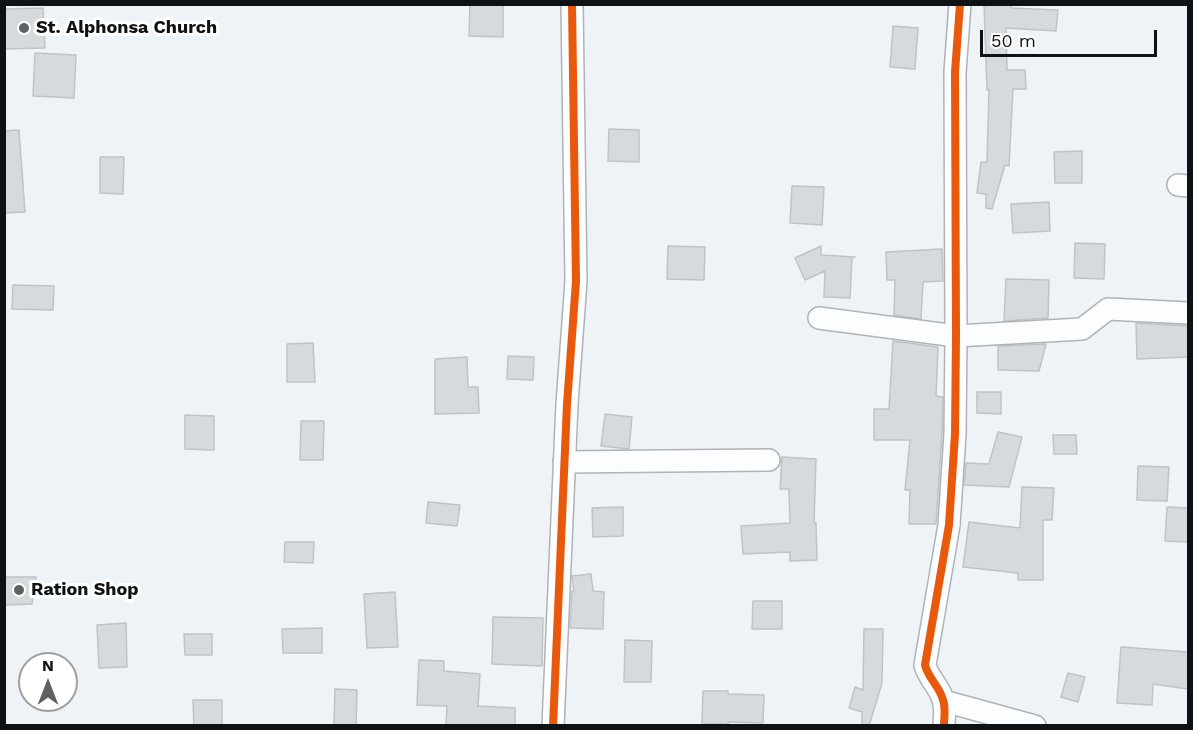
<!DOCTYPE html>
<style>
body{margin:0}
#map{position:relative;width:1193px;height:730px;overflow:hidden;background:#eef3f8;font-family:"Work Sans",sans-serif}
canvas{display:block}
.frame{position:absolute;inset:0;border:6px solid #0f1215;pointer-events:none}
.north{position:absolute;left:18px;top:652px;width:60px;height:60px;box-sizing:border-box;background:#fff;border:2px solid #9fa0a1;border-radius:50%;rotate:0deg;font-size:16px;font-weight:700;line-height:24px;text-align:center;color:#0f1215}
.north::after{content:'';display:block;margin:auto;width:21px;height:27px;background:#5d6164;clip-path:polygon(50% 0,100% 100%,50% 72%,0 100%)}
.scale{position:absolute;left:980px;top:30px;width:177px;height:27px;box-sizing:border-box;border:3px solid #0f1215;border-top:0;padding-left:8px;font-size:18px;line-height:21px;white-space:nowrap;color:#0f1215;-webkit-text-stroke:4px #fff;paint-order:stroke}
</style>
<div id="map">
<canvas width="1193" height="730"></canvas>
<div class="frame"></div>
<div class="north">N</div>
<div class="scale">50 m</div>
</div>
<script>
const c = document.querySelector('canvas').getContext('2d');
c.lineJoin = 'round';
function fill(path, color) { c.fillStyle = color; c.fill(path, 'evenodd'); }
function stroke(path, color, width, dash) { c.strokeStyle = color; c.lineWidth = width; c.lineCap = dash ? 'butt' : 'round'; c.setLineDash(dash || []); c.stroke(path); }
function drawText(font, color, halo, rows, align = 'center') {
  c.font = font + ' "Work Sans",sans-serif'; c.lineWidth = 6; c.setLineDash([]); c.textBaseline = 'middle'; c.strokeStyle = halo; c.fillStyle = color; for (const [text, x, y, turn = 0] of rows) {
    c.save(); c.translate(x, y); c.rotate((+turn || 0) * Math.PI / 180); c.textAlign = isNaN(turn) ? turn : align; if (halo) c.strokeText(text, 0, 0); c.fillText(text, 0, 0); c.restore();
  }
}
const building = new Path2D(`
 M470,4H503V37L469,36Z
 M984,4H1011V8L1058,10L1056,31L1006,28L1007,70H1025L1026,89H1013L1009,166L1005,165L992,209L986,208V194L977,193L981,162H987L989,90H987Z
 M43,8L45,48L4,49V9Z
 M893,26L918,28L915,69L890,67Z
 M35,53L76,55L74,98L33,96Z
 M609,129L639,130V162L608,161Z
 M19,130L25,212L4,213V131Z
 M1082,151V183H1055L1054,152Z
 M100,157H124L123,194L100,193Z
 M792,186L824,187L822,225L790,223Z
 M1049,202L1050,231L1013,233L1011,204Z
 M1075,243L1105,244L1104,279L1074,278Z
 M668,246L705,247L704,280L667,279Z
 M821,246V255L855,257L852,258L850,298L824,297L825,271L805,280L795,258Z
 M942,249L943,281L923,282L921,319L894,315L895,280H887L886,252Z
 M1006,279L1049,280L1048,318L1004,321Z
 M13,285L54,286L53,310L12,309Z
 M1136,323L1188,326V357L1137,359Z
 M893,341L938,347L936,396L943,397L942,434L936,524H909L910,490H905L910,440H874V409H889Z
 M313,343L315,382H287V344Z
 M1046,344L1039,371L998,370V346Z
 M508,356L534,357L533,380L507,379Z
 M467,357L468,387H478L479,413L435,414V359Z
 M977,392H1001V414L977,413Z
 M605,414L632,417L629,449L601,446Z
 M185,415L214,416V450L185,449Z
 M301,421H324L323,460H300Z
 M998,432L1022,437L1009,487L964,485L966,463L989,464Z
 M1053,435H1076L1077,454H1054Z
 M782,457L816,459L814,523H816L817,560L790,561V552L743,554L741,526L790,523L789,489H780Z
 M1138,466L1169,467L1167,501L1137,500Z
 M1022,487L1054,488L1052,520H1043V580H1018V573L963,567L969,522L1020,528Z
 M428,502L460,505L457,526L426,523Z
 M623,507V536L593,537L592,508Z
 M1167,507L1188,508V542L1165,541Z
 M285,542H314L313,563L284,562Z
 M591,574L593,591L604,592L603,629L570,628L572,591H574L572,576Z
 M4,577H36L32,604L4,605Z
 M395,592L398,647L367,648L364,594Z
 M753,601H782V629H752Z
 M493,617L543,618L542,666L492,664Z
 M126,623L127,667L99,668L97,625Z
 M322,628V653H283L282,629Z
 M864,629H883L882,683L869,726H862V712L849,708L855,687L863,690Z
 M184,634H212V655H185Z
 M625,640L652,641L651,682H624Z
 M1121,647L1188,652V689L1153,684L1152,705L1117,703Z
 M419,660L444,661V671L480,674L478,706L515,708V726H446L447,706L417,705Z
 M1068,673L1085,677L1078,702L1061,697Z
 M335,689L357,690L356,726H334Z
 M703,691H728V694L764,695L763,723L728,722V724H702Z
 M193,700H222V726H194Z`);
fill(building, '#d6dadd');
stroke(building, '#bfc3c7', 1.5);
const minor = new Path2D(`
 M1178,185L1188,186
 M819,318L956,336L1082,329L1108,309L1188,313
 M564,462L769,460
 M944,701L1035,726
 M553,726L567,404L576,281L572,4
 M944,726C944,718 946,708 943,700C940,687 928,678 925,665L949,525L955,434L956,336L955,72L960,4`);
stroke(minor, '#afb3b7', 24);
stroke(minor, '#fcfdfe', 21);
stroke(new Path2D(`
 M553,726L567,404L576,281L572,4
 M944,726C944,718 946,708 943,700C940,687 928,678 925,665L949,525L955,434L956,336L955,72L960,4`), '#e8590c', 8);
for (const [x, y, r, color] of [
 [24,28,6,"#5d6164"],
 [19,590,6,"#5d6164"]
]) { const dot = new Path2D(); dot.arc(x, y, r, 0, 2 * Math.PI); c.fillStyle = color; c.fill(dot); stroke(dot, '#fff', 2); }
drawText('bold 18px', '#0f1215', '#fff', [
 ["St. Alphonsa Church",36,28],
 ["Ration Shop",31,590]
], 'left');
</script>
